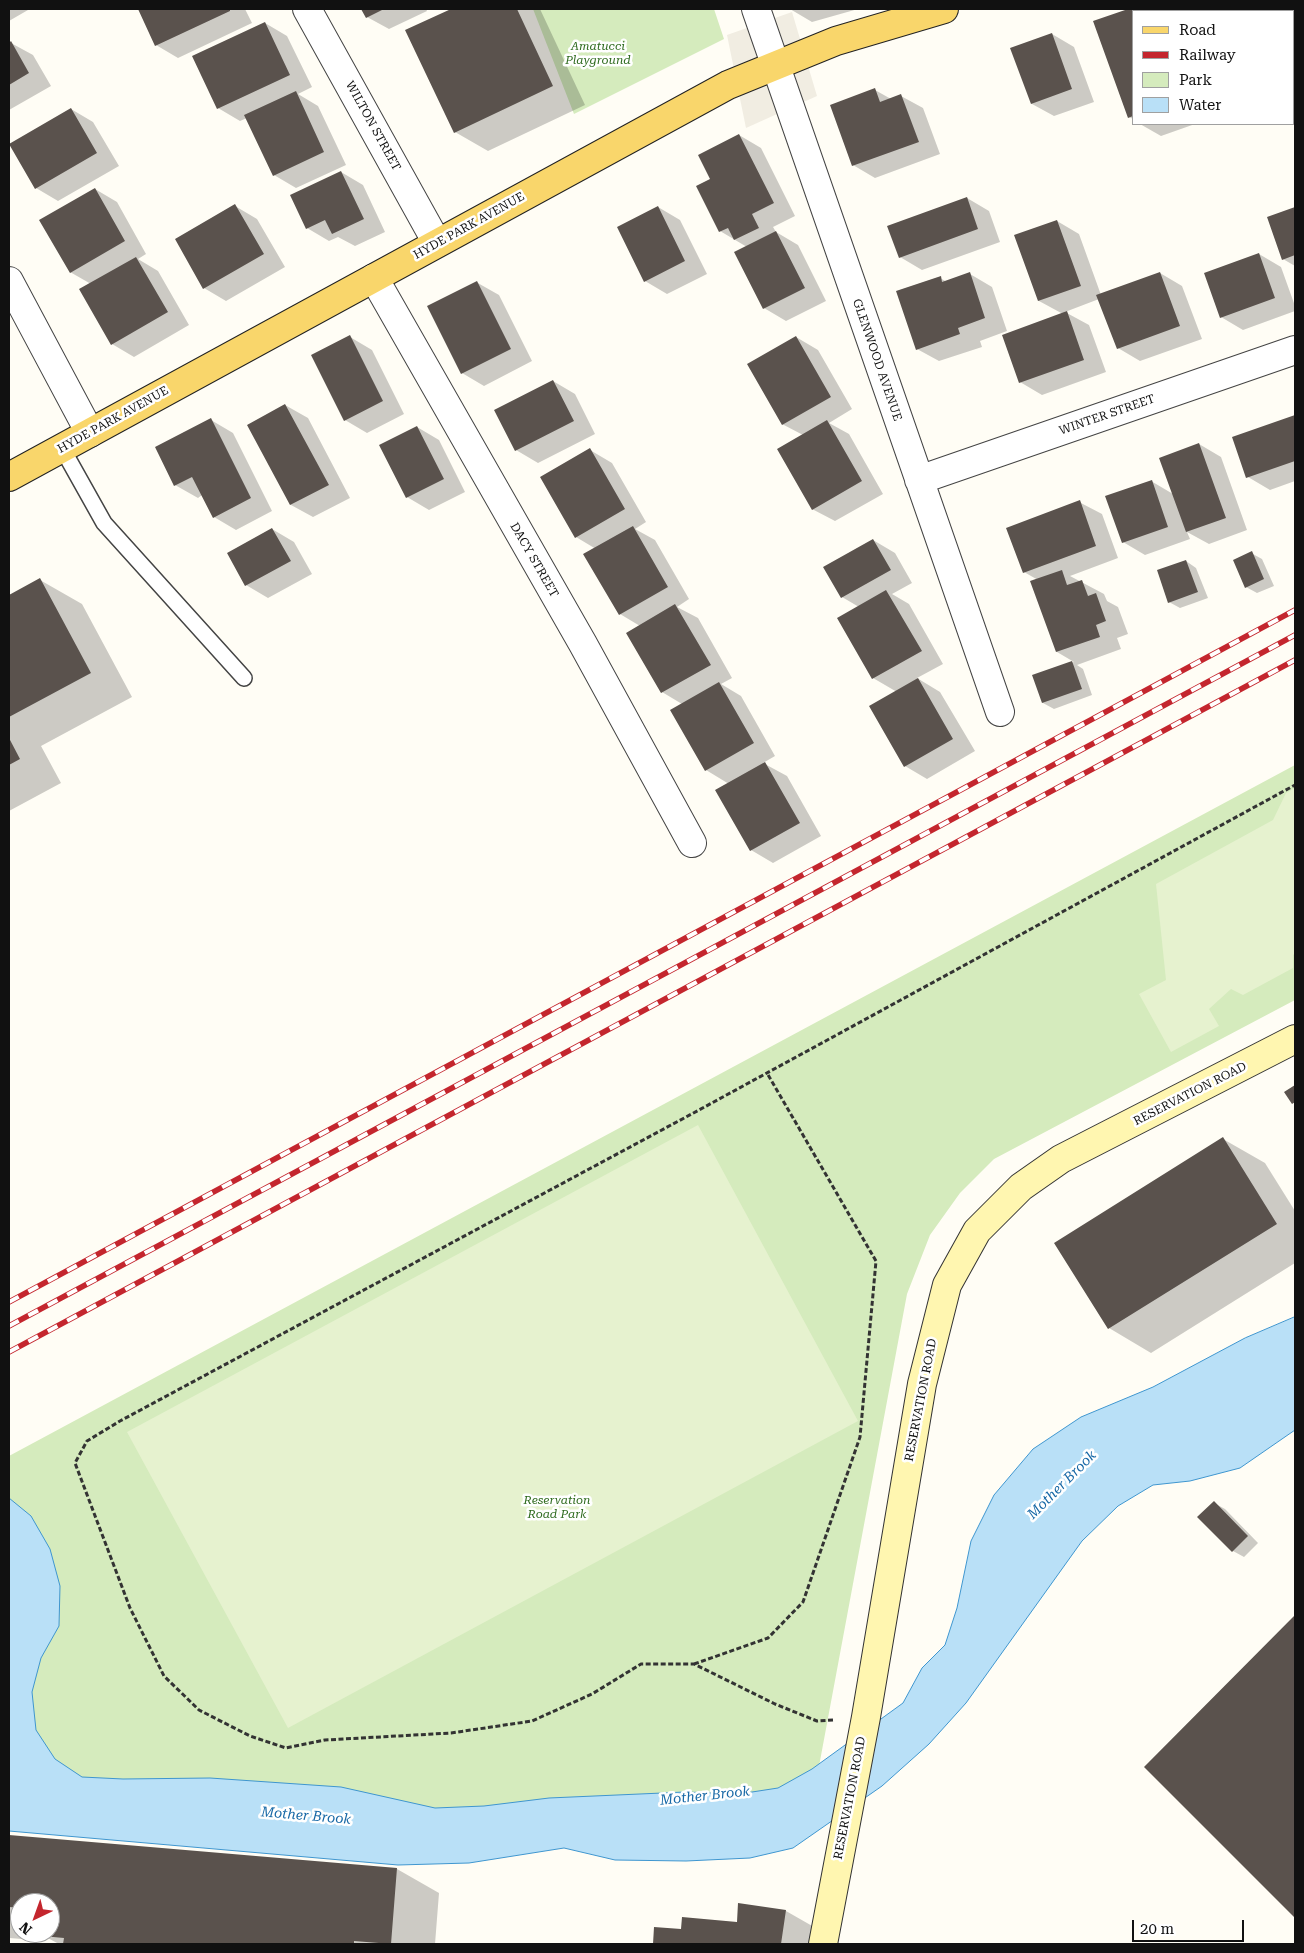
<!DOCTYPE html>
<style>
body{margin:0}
#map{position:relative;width:1304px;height:1953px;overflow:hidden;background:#fffdf5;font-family:"Roboto Serif",serif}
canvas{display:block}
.frame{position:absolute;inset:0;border:10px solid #111;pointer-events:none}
.legend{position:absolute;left:1132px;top:10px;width:162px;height:115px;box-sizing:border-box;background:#fff;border:1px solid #a0a0a0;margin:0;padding:6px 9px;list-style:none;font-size:15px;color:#111}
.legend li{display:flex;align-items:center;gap:10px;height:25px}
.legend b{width:25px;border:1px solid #a0a0a0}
.north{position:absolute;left:10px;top:1893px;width:50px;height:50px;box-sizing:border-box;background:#fff;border:1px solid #a0a0a0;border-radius:50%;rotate:222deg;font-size:14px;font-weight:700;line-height:20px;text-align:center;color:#111}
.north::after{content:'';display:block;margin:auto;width:18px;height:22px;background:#c4262e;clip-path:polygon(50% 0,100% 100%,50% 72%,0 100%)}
.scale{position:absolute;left:1132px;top:1920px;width:112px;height:22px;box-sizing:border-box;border:2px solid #111;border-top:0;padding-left:6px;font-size:15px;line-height:18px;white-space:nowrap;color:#111;-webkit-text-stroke:4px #fff;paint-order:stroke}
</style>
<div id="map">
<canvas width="1304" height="1953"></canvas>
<div class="frame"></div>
<ul class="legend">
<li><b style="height:6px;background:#f9d66b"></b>Road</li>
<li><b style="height:6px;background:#c4262e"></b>Railway</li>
<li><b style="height:14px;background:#d5ebbd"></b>Park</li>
<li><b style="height:14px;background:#b9e0f7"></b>Water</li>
</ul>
<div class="north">N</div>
<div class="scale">20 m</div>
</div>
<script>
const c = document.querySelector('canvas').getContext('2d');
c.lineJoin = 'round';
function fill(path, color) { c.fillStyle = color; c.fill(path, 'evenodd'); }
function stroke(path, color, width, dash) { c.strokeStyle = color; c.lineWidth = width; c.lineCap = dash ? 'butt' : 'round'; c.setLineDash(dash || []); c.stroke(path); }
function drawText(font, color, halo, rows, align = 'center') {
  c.font = font + ' "Roboto Serif",serif'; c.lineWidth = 5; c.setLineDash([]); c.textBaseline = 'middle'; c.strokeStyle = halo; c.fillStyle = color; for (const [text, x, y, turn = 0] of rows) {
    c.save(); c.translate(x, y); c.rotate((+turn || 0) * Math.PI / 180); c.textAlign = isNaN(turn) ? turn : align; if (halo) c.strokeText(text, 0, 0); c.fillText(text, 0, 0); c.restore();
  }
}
fill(new Path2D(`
 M533,9H714L724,39L574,114Z
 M1295,765V1000L994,1159L960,1193L930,1235L907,1294L817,1777L774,1794L437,1818L80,1786L37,1760L9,1523V1456Z`), '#d5ebbd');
fill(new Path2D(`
 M1295,788V953L1293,955V968L1243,995L1231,989L1209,1009L1219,1026L1171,1052L1139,994L1166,980L1156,884L1273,820L1286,793Z
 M698,1125L858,1421L288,1728L127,1432Z`), '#e6f2cf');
fill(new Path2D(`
 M792,12L817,96L746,128L727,35Z`), '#f1ede2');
const water = new Path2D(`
 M1295,1317V1430L1240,1468L1190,1481L1153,1485L1118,1506L1082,1541L966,1703L929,1744L882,1786L793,1848L750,1858L686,1861L615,1860L564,1848L469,1863L398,1865L9,1831V1498L31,1516L50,1549L60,1586L59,1626L41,1658L32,1692L36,1730L55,1759L82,1777L123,1779L210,1778L341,1787L435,1808L484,1806L549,1798L685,1792L739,1794L778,1788L812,1769L903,1703L922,1668L945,1645L957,1608L971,1541L994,1495L1033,1449L1081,1417L1153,1387L1245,1338Z`);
fill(water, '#b9e0f7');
stroke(water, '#3f96cf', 1);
fill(new Path2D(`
 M9,9H28V10L9,21Z
 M139,9H245L252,23L178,58L156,45Z
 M363,9H426L427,11L389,29L367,17Z
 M454,9H540L585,105L488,151L455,132L407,31Z
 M790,9H858L812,22Z
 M1132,9H1163L1168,11H1133V119L1129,117L1095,22Z
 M1223,9H1276V11H1223Z
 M265,23L287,36L312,87L298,94L318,106L346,165L296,188L274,175L247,118L240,121L218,108Z
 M1052,34L1074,47L1094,102L1054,116L1032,104Z
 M11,43L33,55L51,86L9,110V44Z
 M1293,68L1295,77V83H1293Z
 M875,90L891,99L901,96L923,108L940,154L875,178L853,165Z
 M71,109L93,122L119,166L58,201L36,188Z
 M1140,124H1195L1161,136Z
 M739,135L761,148L795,216L773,227L776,232L798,245L826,301L786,321L764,308L747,247L720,231L712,180Z
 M341,172L363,185L385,232L355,246L338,237L329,241L307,228Z
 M95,189L117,202L146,254L138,259L158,271L189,325L134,357L112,344L91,284L70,272Z
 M967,198L989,211L1000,242L922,270L900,257Z
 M235,206L257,219L285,267L226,301L204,288Z
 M658,207L680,220L707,274L667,294L645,281Z
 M1295,208V266L1283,259L1268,218Z
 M1057,221L1079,234L1101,295L1160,273L1182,286L1202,339L1140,361L1118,348L1099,299L1065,312L1089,325L1106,372L1042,395L1020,382L1063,314L1039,301Z
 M1259,254L1281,267L1295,306V311L1243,330L1221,317Z
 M970,274L992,287L1007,331L980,341L982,347L939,361L917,349L940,278L947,282Z
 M476,282L499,295L532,361L484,386L462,373Z
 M350,337L372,350L404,414L367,433L345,420Z
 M796,337L818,350L852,409L829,423L849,434L883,494L835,521L812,509L803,435L782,424Z
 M553,381L575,394L595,434L538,463L516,450Z
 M285,405L308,418L350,498L313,517L291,505L248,425Z
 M1295,416V481L1270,490L1248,477L1233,438Z
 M211,420L233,433L272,511L236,530L214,517L202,495L198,498L175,485Z
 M417,427L439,440L465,492L429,510L407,497L381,445Z
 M1199,444L1221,457L1247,530L1209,544L1187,532L1190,539L1145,555L1123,542L1151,481L1173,494Z
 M590,450L612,463L646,522L635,529L655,540L689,599L677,607L698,618L732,678L721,684L741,696L775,756L763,763L787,776L821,836L773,863L751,850L729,784L706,770L682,704L662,692L640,626L620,614L596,549L576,537L542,478Z
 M1079,502L1102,514L1118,558L1070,576L1104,594L1107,601L1118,607L1128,634L1117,638L1121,649L1077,665L1083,669L1092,695L1054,709L1043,703L1033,676L1074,662L1057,652L1038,580L1024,572Z
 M272,529L294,542L312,574L268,598L246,585Z
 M873,540L895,553L912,583L892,594L909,604L943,664L917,678L940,692L975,751L927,779L905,766L897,692L873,678L859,607L842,597L825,568Z
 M1251,553L1262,559L1274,586L1257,593L1246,587Z
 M1186,561L1196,568L1208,598L1180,608L1169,602Z
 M40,580L82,604L132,697L41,746L61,783L9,811V597Z
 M1223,1139L1265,1163L1295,1211V1263L1151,1353L1109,1328Z
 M1214,1503L1225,1509L1258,1543L1244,1557L1233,1551L1199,1517Z
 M1295,1616V1916L1146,1767Z
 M9,1837L397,1869L439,1893L435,1944H59L44,1936V1933H50V1903H20V1933H23L22,1939L9,1938Z
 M739,1904L786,1911L828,1935L827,1944H654L655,1928L682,1930L738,1923Z`), '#0003');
fill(new Path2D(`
 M138,9H230V11L155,46Z
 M361,9H384L366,18Z
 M451,9H517L553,86L454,133L405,30Z
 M1128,9H1155V11H1133V116L1128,118L1093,21Z
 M1221,9H1258V11H1222Z
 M1287,9H1295V34L1293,28V11H1288Z
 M265,22L290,75L217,109L192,56Z
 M1052,33L1072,89L1031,104L1010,48Z
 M11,41L29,73L9,85V43Z
 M875,88L880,102L901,94L919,142L852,166L830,105Z
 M296,91L324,152L273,176L244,115Z
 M71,108L97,153L35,189L9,144Z
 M739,134L774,203L752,214L759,228L734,240L728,228L719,232L696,186L710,179L698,155Z
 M341,171L364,219L332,234L325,220L306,229L290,195Z
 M95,188L125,241L70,273L39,220Z
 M967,197L978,229L899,258L887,226Z
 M235,204L264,254L203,289L175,239Z
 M658,206L685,261L644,282L617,227Z
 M1295,207V255L1282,260L1267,217Z
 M1057,220L1081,286L1038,301L1014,235Z
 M776,231L805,288L763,309L734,252Z
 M1259,253L1275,298L1220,318L1204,273Z
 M136,257L168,312L111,345L79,289Z
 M970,272L985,318L958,328L960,334L916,350L896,291L941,276L942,282Z
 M1160,272L1180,326L1117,349L1096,295Z
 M477,281L511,349L461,374L427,306Z
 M1067,311L1084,360L1019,383L1002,335Z
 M350,335L383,401L344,421L311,355Z
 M796,336L831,397L782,425L747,364Z
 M553,380L574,421L515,451L494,410Z
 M285,404L329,485L290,505L247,425Z
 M1295,415V461L1246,478L1232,437Z
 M211,418L251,498L213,518L192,477L174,486L155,447Z
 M827,420L862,481L812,510L777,449Z
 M417,426L444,479L406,498L379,445Z
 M1199,443L1226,518L1186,532L1159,458Z
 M590,448L625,509L575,538L540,477Z
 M1152,480L1168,527L1122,543L1105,496Z
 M1080,500L1096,546L1023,573L1006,528Z
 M633,526L668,587L619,615L583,554Z
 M272,528L291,561L245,586L227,553Z
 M873,539L891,570L841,598L823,567Z
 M1252,551L1264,579L1245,588L1233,560Z
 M1186,560L1198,592L1168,603L1157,570Z
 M1062,570L1067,585L1082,580L1088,596L1096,593L1106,621L1096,625L1100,637L1056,652L1030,581Z
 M40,578L91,673L9,717V595Z
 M886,590L922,651L872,679L837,618Z
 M675,604L711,665L661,693L626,633Z
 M1072,661L1082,689L1042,703L1032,675Z
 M918,678L953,739L904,767L869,706Z
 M719,682L754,743L705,771L670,710Z
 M9,738L20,759L9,765Z
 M765,762L800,823L750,851L715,790Z
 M1295,1085V1102L1292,1104L1284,1092Z
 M1223,1137L1277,1224L1108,1329L1054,1243Z
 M1214,1501L1248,1536L1232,1552L1197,1517Z
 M1295,1615V1918L1144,1767Z
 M9,1835L397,1868L391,1944L354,1941V1944H63L64,1938L42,1936L43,1933H50V1903H20V1908L9,1907Z
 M738,1903L786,1910L781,1944H653L654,1927L681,1929L682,1917L737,1922Z`), '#5a524d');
const lane = new Path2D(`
 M62,448L104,523L244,678`);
const street = new Path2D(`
 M307,9L437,243
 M756,9L1000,712
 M374,278L583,644L692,843
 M9,281L90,433
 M919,480L1295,350`);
const secondary = new Path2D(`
 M823,1944L866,1717L922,1384L947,1285L977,1231L1021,1187L1061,1159L1295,1039`);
const primary = new Path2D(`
 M9,477L728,85L836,41L944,9`);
stroke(lane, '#444', 18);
stroke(street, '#444', 30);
stroke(secondary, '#333', 30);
stroke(primary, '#222', 30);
stroke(new Path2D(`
 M694,1664L768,1638L803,1602L860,1437L876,1261L767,1073
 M833,1720L817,1721L775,1704L694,1664H641L592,1694L532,1721L451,1733L325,1740L286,1748L250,1736L199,1710L164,1676L130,1608L75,1463L87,1441L120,1421L699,1110L1295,785`), '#333', 3, [5, 2.5]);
stroke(lane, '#fff', 15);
stroke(street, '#fff', 28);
stroke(secondary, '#fff6b0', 28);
stroke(primary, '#f9d66b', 28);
const rail = new Path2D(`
 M9,1302L1295,610
 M9,1326L1295,635
 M9,1352L1295,660`);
stroke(rail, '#c4262e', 5.5);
stroke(rail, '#fff', 4, [11]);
drawText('italic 12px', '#2f6b1f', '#fff', [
 ["Amatucci",598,46],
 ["Playground",598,60],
 ["Reservation",557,1500],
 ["Road Park",557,1514]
]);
drawText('12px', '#111', '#fff', [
 ["WILTON STREET",373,126,61],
 ["HYDE PARK AVENUE",469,226,-29],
 ["GLENWOOD AVENUE",877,360,71],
 ["WINTER STREET",1107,415,-19],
 ["HYDE PARK AVENUE",113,420,-29],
 ["DACY STREET",534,560,60],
 ["RESERVATION ROAD",1190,1094,-27],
 ["RESERVATION ROAD",921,1400,-79],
 ["RESERVATION ROAD",850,1798,-79]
]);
drawText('italic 14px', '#1768a6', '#fff', [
 ["Mother Brook",1062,1485,-45],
 ["Mother Brook",705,1796,-6],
 ["Mother Brook",306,1816,5]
]);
</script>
